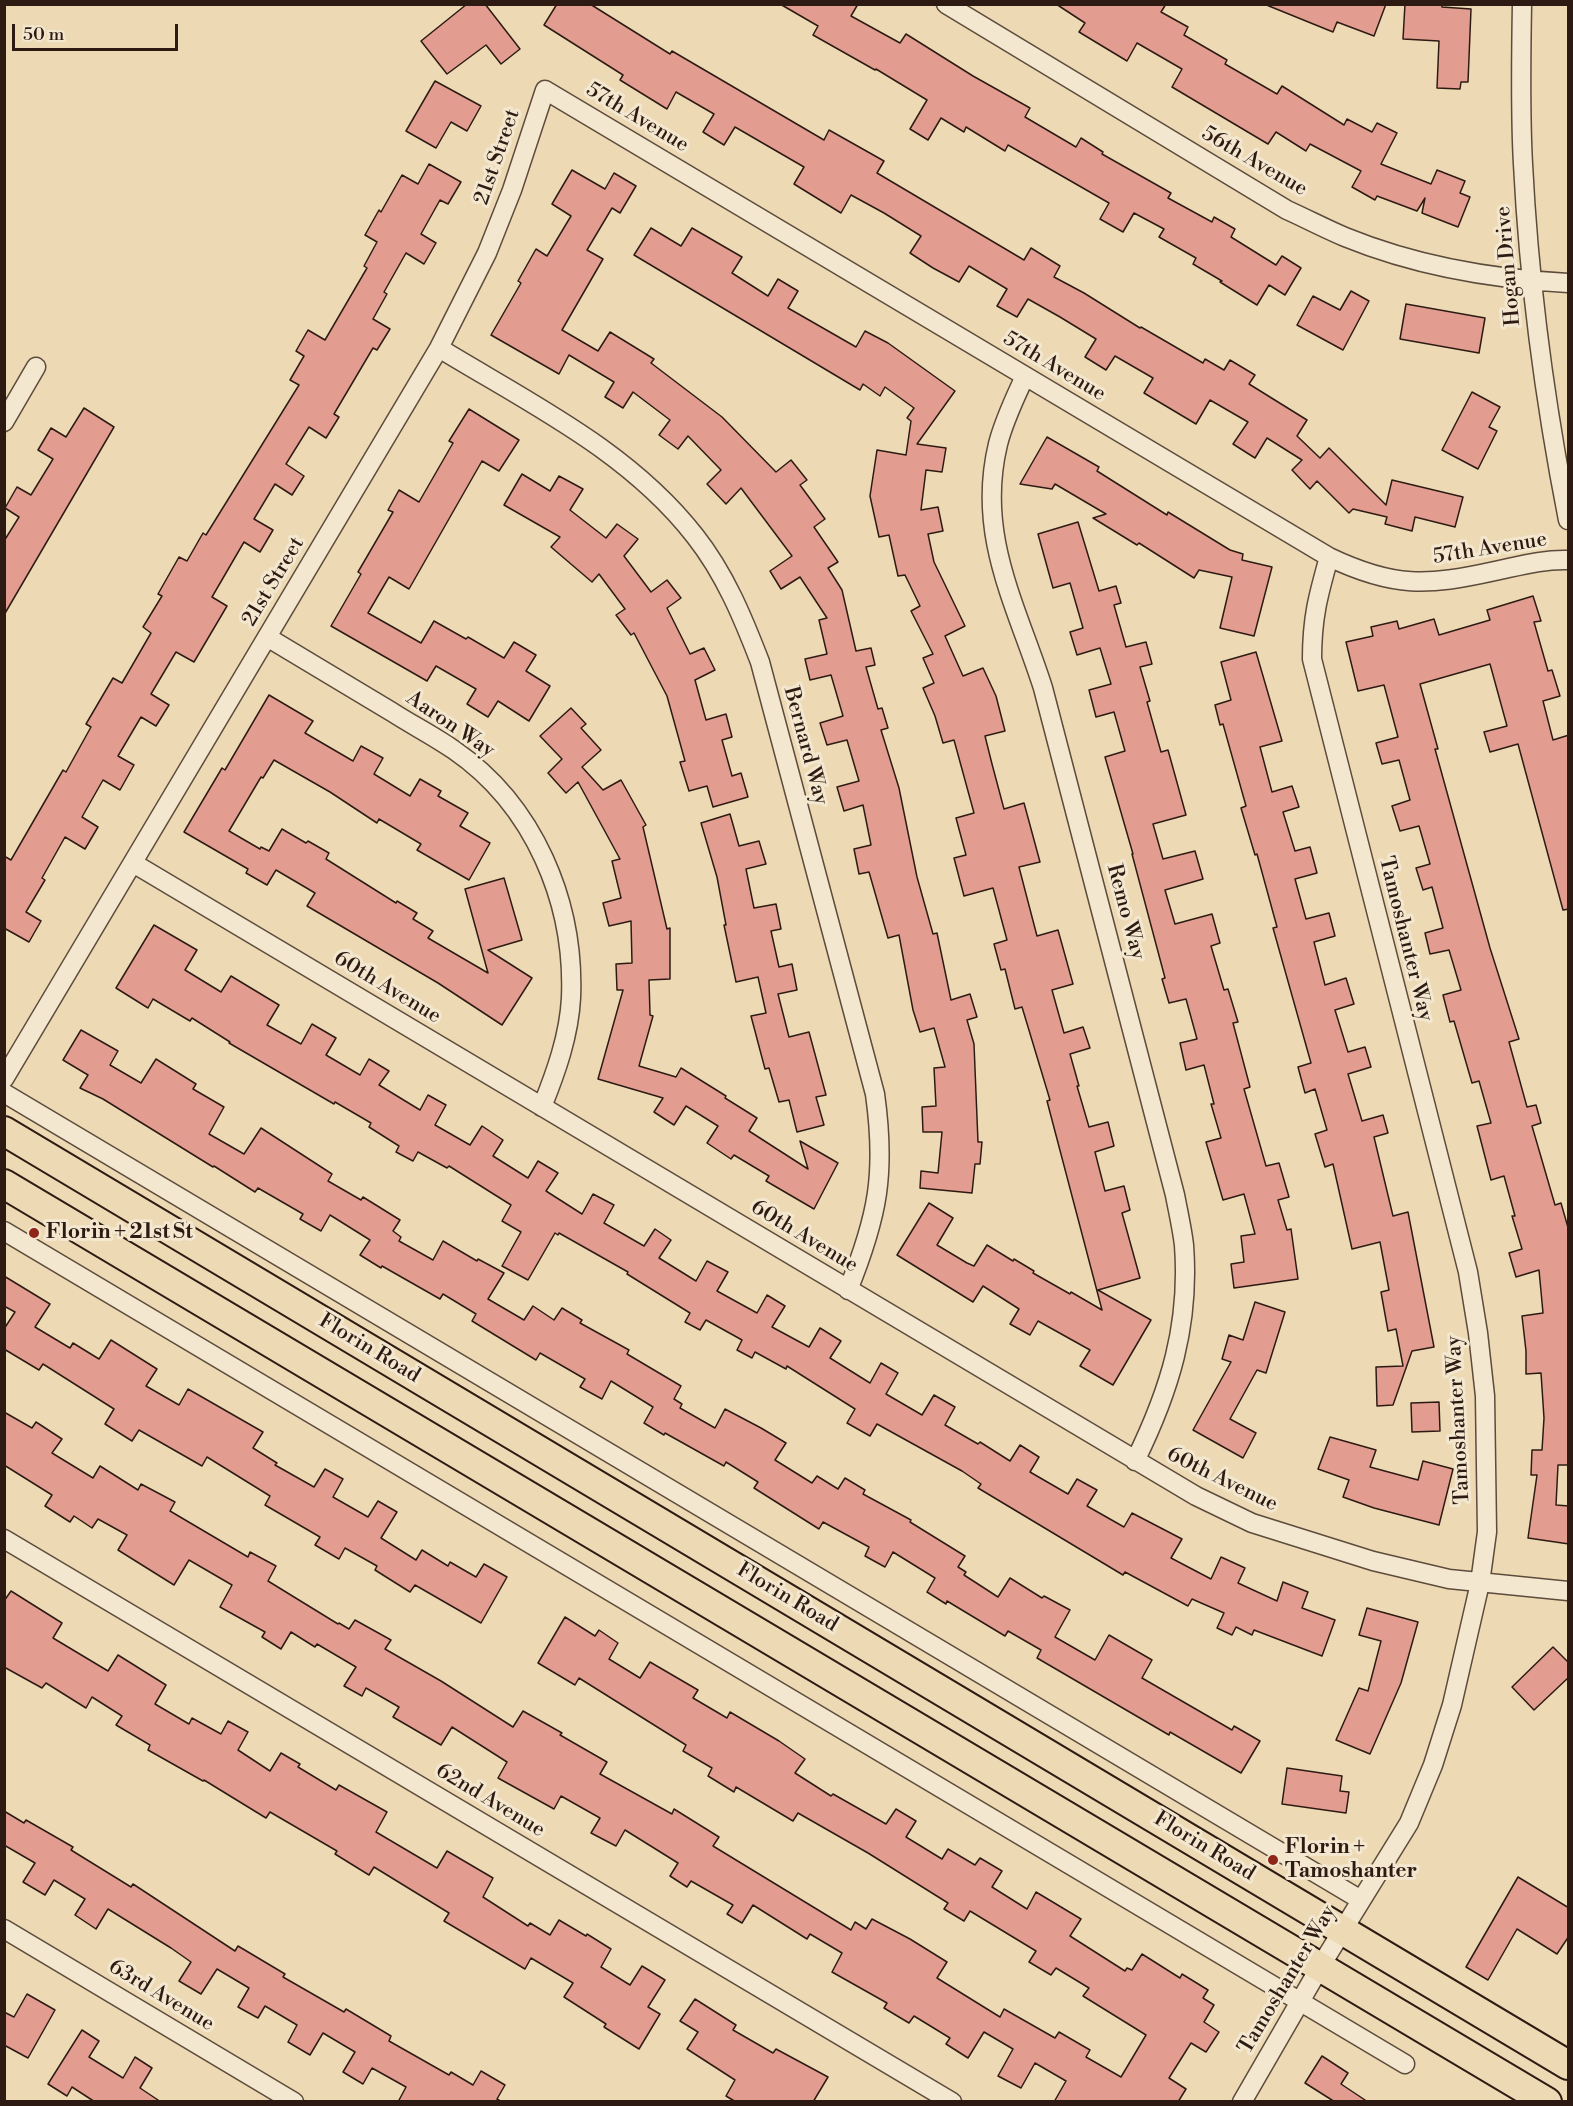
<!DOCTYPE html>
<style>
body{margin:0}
#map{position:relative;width:1573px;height:2106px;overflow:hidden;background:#eddab5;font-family:"Libre Bodoni",serif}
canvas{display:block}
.frame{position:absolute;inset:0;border:6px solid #2d1b13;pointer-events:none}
.scale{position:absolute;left:12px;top:24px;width:166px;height:27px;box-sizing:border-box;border:3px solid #2d1b13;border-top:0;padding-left:8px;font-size:18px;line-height:21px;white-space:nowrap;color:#2d1b13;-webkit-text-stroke:4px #f3e7cf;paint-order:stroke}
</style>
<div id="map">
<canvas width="1573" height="2106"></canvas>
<div class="frame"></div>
<div class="scale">50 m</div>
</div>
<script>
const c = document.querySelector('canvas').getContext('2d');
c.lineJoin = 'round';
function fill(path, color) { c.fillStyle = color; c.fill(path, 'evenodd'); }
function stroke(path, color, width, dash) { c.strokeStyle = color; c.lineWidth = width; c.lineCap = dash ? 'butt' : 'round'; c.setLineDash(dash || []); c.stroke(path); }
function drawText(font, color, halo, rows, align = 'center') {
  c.font = font + ' "Libre Bodoni",serif'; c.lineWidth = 6; c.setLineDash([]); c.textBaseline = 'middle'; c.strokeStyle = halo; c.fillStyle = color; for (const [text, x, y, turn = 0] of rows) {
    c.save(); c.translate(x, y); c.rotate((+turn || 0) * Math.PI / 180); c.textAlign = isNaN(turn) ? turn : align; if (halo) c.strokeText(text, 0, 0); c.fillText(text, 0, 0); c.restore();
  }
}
const building = new Path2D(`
 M467,4H485L520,49L501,64L486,45L447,74L421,41Z
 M557,4H590L670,54L672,51L824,140L829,130L884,161L877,173L1024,260L1031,248L1060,266L1054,277L1084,293L1140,328L1141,327L1203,363L1205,359L1224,370L1230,360L1255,375L1249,384L1307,420L1297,436L1320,458L1329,448L1386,505L1392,480L1463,497L1455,527L1415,517L1412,531L1385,524L1387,517L1353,509L1349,513L1317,481L1310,489L1292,470L1302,460L1267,438L1255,458L1233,444L1248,422L1210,400L1196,424L1144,393L1153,378L1115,356L1106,370L1085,357L1096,339L1060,317L1028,299L1017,317L997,306L1007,289L969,266L959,282L933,268L910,253L921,236L884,213L851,195L841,213L794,184L804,167L735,127L724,145L703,132L714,114L676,92L667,109L620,80L623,75L544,25Z
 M780,4H858L851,16L900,43L906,34L973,76L1030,108L1025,117L1076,147L1081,138L1103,152L1102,154L1171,193L1168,198L1212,222L1214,217L1235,229L1231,237L1276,265L1282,256L1301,268L1285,295L1269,285L1257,305L1220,282L1222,281L1193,264L1196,258L1159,237L1164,229L1134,213L1123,232L1100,219L1109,203L1008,145L1005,151L966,127L964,132L941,118L928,140L910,129L927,100L876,69L875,70L813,35L818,26Z
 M1056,4H1166L1161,12L1188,27L1184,35L1227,60L1225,64L1277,94L1282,86L1344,125L1347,119L1372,132L1377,123L1397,133L1381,164L1431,184L1437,170L1465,181L1460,193L1470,197L1458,227L1422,213L1425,198L1417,211L1377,196L1375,200L1352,187L1361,171L1310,144L1306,151L1276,132L1268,144L1172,87L1182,69L1137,43L1127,61L1079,32L1085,23Z
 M1264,4H1386L1374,36L1337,22L1333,32Z
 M1405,4H1442V7L1471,9L1468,82H1461L1460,89L1437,88L1439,41L1403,39Z
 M435,81L481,106L467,131L451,122L436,148L406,131Z
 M429,164L461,182L448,204L440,200L421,234L436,243L424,264L406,253L384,292L387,294L373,319L390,329L377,350L373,348L334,414L339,417L326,438L309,427L286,464L304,476L292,495L275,484L254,519L273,530L260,552L244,542L212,597L227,606L194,662L176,652L151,694L169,705L156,726L141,717L118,756L134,765L120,790L103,780L82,817L98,827L85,849L65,837L42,878L45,880L26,912L41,921L29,942L4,928V856L11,860L63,770L66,772L91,727L86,724L113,678L122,683L151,633L143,627L162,596L158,594L179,557L187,561L203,533L206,535L299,385L290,380L304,356L296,351L308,330L325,340L367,268L364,266L377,242L365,235L379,210L381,212L402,175L418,184Z
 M572,170L605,189L614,173L636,186L620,213L612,208L587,250L603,259L562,330L598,351L610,332L654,359L651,363L722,417L776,472L791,460L807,480L800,485L825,519L814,527L838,562L828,568L842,590L856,651L871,648L875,665L866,667L878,709L882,708L888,728L881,730L899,788L917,877L933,934L937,933L951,1000L970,994L977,1017L967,1020L974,1044L978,1142H982L980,1164H975L972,1193L920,1188L921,1171L938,1173L942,1132H923L922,1107L936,1106L934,1068L945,1067L934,1028L920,1032L913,1010L899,935L888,938L869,872L859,874L854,849L871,845L863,805L844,811L837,787L859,781L847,740L827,745L820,723L843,716L831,675L810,680L805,659L827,654L819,620L827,618L800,577L781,589L770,571L792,556L741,488L726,504L707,484L721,470L688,436L678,449L659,435L670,420L633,392L623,408L605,397L614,382L569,355L559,374L491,335L521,283L518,281L536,249L547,256L571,216L552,204Z
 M651,228L681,246L692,228L742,257L732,273L768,296L778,279L798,291L788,308L856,347L865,331L888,343L955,391L917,444L946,448L942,472L926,470L921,510L938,507L943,531L928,534L934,562L965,626L945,636L963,676L983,668L996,696L1005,731L985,736L992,764L1004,809L1024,803L1040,862L1019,867L1026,894L1037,936L1058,930L1073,984L1052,990L1064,1033L1083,1027L1090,1048L1070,1054L1079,1086H1077L1089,1127L1108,1122L1114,1146L1095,1152L1105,1191L1124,1186L1130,1210L1122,1213L1140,1278L1098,1290L1151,1320L1113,1385L1080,1366L1090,1350L1038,1321L1030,1335L1010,1324L1019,1309L983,1286L973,1302L897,1255L929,1203L953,1218L937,1245L967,1263L974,1266L987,1245L1013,1261L1014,1259L1034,1271L1033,1273L1070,1294L1071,1292L1102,1310L1047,1101L1050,1100L1022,1007L1015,1009L1005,969L1001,970L994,944L1007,940L993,888L964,896L954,858L966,855L956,818L974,813L954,740L943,743L935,716L923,688L934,683L923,658L933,654L911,611L920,606L905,575L898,576L889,535L879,537L870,496L877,450L906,455L911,421L907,418L914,408L885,387L880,396L863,384L860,390L634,255Z
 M1351,291L1369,301L1343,350L1297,325L1313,296L1340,310Z
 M1406,304L1485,318L1479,353L1400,339Z
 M1472,392L1500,407L1489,427L1497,431L1478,469L1442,450Z
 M84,408L114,427L4,615V541L19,517L5,508L17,487L31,495L53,459L38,450L51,428L66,437Z
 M469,409L519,440L499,471L482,461L409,589L389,577L368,613L421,643L434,621L466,639L468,637L504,658L514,642L536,655L526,671L550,686L529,721L498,701L488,717L467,704L476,689L436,666L427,681L331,626L361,574L358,572L393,512L388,510L399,490L419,502L453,443L449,441Z
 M1047,437L1099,467L1097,471L1167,515L1168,512L1230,550L1243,554L1242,560L1272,567L1254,636L1220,628L1232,577L1199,570L1194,578L1139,543L1137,545L1093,518L1106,514L1055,484L1052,489L1020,484Z
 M522,474L550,491L559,476L583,489L570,510L606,538L617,524L638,539L624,556L651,592L667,580L681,598L667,608L690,654L704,648L715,670L695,680L706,720L726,714L732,737L722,740L732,776L741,773L748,797L713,807L707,786L689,791L680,762L685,761L667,696L634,633L631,635L616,615L625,609L599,574L592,582L551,547L560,537L504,505Z
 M1078,522L1099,591L1116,586L1121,603L1114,605L1126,647L1146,642L1152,664L1140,667L1150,701L1147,702L1161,752L1168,750L1186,815L1153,824L1163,859L1195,851L1203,879L1165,890L1175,924L1212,914L1220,943L1211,946L1224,990L1228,989L1238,1022L1233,1023L1250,1087L1244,1089L1266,1166L1279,1163L1289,1197L1278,1200L1287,1230L1291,1229L1298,1279L1234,1288L1231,1264L1244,1262L1241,1236L1255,1234L1244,1194L1223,1200L1206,1142L1221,1138L1211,1104H1214L1204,1065L1186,1070L1180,1043L1197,1039L1186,999L1169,1003L1162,979L1165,978L1132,854H1133L1105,757L1125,751L1114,712L1096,717L1089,690L1111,684L1100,648L1077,655L1070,632L1083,628L1070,583L1053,588L1038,534Z
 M1533,596L1541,621L1534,622L1548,671L1552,670L1560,696L1543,701L1553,740L1569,735V909L1563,910L1518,744L1490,752L1484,732L1507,726L1490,664L1420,684L1438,749H1435L1490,948L1519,1039L1509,1042L1527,1107L1536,1105L1541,1123L1532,1126L1555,1205L1561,1203L1569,1231V1465H1558L1556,1505L1569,1506V1544L1528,1538L1537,1475H1531L1532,1450H1542L1544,1418L1541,1373L1526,1374V1351L1522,1316L1543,1313L1539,1270L1516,1277L1509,1253L1522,1249L1512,1216H1515L1504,1176L1491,1180L1477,1126L1491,1123L1479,1081L1472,1083L1454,1021L1450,1022L1443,995L1461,990L1449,950L1430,954L1425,933L1443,928L1432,887L1423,890L1416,868L1430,864L1419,826L1400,831L1392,806L1410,800L1399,760L1382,764L1376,743L1398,737L1384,685L1358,691L1346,642L1373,636L1371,627L1397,621L1399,629L1434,619L1439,635L1490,620L1487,610Z
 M1256,652L1282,741L1260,747L1272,792L1292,786L1299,807L1283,812L1295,851L1310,847L1317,873L1295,879L1306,919L1329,913L1335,936L1314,942L1325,985L1346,978L1354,1004L1335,1010L1348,1052L1365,1047L1371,1067L1348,1074L1362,1121L1383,1115L1388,1133L1374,1137L1393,1216L1408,1212L1434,1347L1412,1351L1393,1405L1377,1406L1376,1367L1403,1366L1396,1329L1388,1331L1381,1292L1389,1290L1380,1242L1352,1249L1333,1164L1325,1167L1315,1134L1327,1130L1315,1089L1305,1093L1298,1067L1311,1063L1273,928L1277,927L1257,854L1255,855L1241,808L1246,806L1223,724L1220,725L1215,705L1231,700L1221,662Z
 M269,695L313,721L305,733L353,761L361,746L383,758L374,774L410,796L420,779L441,791L438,796L468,813L460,826L490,843L469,880L417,850L421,844L379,819L377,823L330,792L274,760L263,778L261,777L229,831L260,849L261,847L269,851L282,829L306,843L308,841L329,853L326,859L396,903L397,901L417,913L413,919L433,931L428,938L488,973L465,889L504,878L522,940L488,950L532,978L502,1025L438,983L307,906L315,893L276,870L267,885L246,873L248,869L184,832L222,768L225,770Z
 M571,708L586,724L581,728L601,750L582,767L603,790L621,780L646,825L643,827L667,929L670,928V979L649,980L650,1015L653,1016L639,1066L676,1077L681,1068L726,1096L725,1098L757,1118L749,1131L808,1169L800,1141L838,1163L814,1209L766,1181L769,1176L734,1155L731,1159L707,1143L718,1126L686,1106L674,1125L654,1112L663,1098L598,1079L623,990H617L616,964L632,963L631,921L609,926L603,903L621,898L612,861L620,859L578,782L566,793L548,773L562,759L540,736Z
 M730,814L739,846L759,841L766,864L746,869L754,908L776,904L781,929L771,931L779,967L792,964L797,990L778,994L789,1037L809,1032L826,1095L816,1097L824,1125L797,1132L789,1100L779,1102L769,1068L765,1069L751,1016L766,1013L758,977L736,982L724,925H726L717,877L701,823Z
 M154,925L197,950L185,970L221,992L231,976L279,1005L267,1025L301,1044L312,1024L336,1038L326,1055L360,1075L369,1059L389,1071L379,1085L420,1110L428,1095L446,1105L435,1125L470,1145L482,1126L503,1140L493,1156L528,1178L538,1161L558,1173L546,1191L582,1214L593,1194L614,1205L604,1223L644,1246L655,1229L671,1240L659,1258L696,1281L707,1261L728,1272L717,1291L757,1313L767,1295L785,1306L772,1327L809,1347L820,1328L841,1341L830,1358L870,1383L881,1363L898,1373L886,1394L922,1415L934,1395L955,1407L945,1425L978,1444L980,1442L1010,1461L1020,1445L1039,1457L1030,1472L1068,1494L1077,1479L1097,1490L1087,1506L1124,1527L1132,1513L1182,1539L1171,1558L1211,1579L1221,1557L1245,1568L1238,1583L1277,1601L1283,1582L1308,1592L1302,1608L1335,1620L1322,1656L1254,1630L1252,1635L1236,1627L1232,1635L1217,1628L1224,1613L1192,1599L1188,1606L1125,1572L1123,1575L978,1488L981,1484L962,1471L877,1424L870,1436L847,1423L855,1409L787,1366L786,1369L755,1352L752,1358L737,1350L742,1340L706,1320L700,1330L685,1322L690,1313L627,1274L628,1272L559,1233L558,1235L555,1233L528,1280L502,1266L521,1232L502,1221L511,1205L449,1166L447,1168L418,1152L413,1161L396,1152L399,1146L369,1127L371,1123L335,1102L334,1104L229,1043L230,1042L192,1018L190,1021L153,999L148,1008L116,988Z
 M81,1030L118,1051L110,1065L141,1083L156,1059L196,1084L193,1089L224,1107L209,1134L244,1154L261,1128L332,1174L328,1181L361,1200L363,1197L400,1220L393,1231L401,1237L399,1241L433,1260L443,1241L477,1261L478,1259L504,1273L488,1299L524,1320L533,1306L554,1320L562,1308L582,1320L580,1323L629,1350L627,1354L681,1386L674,1399L682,1404L680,1408L715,1428L725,1409L761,1428L786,1443L775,1460L812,1483L817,1476L838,1489L845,1478L865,1490L863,1494L911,1520L910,1522L965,1556L958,1567L966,1572L964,1575L998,1597L1010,1578L1042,1598L1044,1596L1070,1610L1055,1637L1095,1660L1109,1635L1152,1660L1142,1678L1232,1730L1234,1726L1260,1741L1241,1773L1170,1732L1169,1735L1037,1658L1041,1650L1008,1631L1005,1636L947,1601L946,1604L927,1592L935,1578L893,1552L885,1567L865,1556L869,1547L823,1522L819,1529L754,1488L758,1482L726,1462L724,1466L665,1433L664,1435L644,1423L653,1407L611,1381L602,1399L580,1387L585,1379L540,1353L536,1360L472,1321L476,1314L443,1294L440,1299L382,1266L381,1268L360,1255L370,1240L330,1215L321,1231L300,1219L303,1214L258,1188L255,1192L214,1166L213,1167L103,1099L80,1088L88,1075L63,1060Z
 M4,1276L50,1304L35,1327L70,1348L73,1343L99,1359L111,1340L157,1369L146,1386L179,1405L188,1389L263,1432L253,1448L277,1463L275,1465L314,1487L325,1469L343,1479L333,1497L368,1517L378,1501L397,1512L381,1538L416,1560L422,1550L448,1566L450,1562L476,1577L484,1564L507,1577L481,1623L415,1585L410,1592L375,1570L377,1566L345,1548L339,1559L315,1545L320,1537L265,1505L270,1496L207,1457L202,1466L139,1430L132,1441L105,1424L114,1409L43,1364L39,1370L4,1349V1329L15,1312L4,1306Z
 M1255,1302L1285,1312L1266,1373L1257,1370L1230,1419L1256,1433L1243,1458L1193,1430L1231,1362L1222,1359L1229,1335L1243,1340Z
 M1439,1402L1440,1431L1412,1432L1411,1403Z
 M4,1412L32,1428L36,1422L62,1439L52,1453L93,1478L100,1466L138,1490L141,1484L175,1502L170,1511L248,1557L250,1552L276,1566L268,1581L338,1624L339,1623L349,1629L355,1620L391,1640L385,1649L441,1681L513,1727L523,1711L562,1733L560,1735L607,1762L600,1774L672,1814L674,1809L719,1837L713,1846L851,1930L855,1922L866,1929L872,1919L910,1939L947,1962L937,1978L1000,2017L1004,2009L1055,2038L1059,2032L1090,2050L1086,2057L1121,2077L1146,2035L1083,1996L1089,1988L1056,1968L1051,1975L1029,1962L1036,1951L970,1911L964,1921L944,1909L948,1903L868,1853L798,1813L793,1821L736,1787L734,1792L708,1776L712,1768L683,1751L686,1745L579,1678L575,1685L538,1663L565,1617L595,1636L599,1630L618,1643L609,1659L640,1678L650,1662L698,1690L693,1698L727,1718L730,1712L779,1741L805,1759L795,1773L831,1796L833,1794L886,1824L896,1809L916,1821L906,1837L942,1859L948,1849L975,1865L980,1858L1002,1871L992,1887L1027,1909L1036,1892L1081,1919L1070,1936L1125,1971L1127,1968L1132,1970L1142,1954L1180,1978L1182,1974L1208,1990L1203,1998L1214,2005L1204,2022L1219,2032L1206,2052L1191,2043L1169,2078L1186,2089L1178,2102H1054L1066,2081L1035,2063L1021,2088L998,2076L1013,2049L984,2032L968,2058L946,2044L950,2038L914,2016L909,2023L884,2008L887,2003L832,1972L842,1953L810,1934L807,1939L753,1905L742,1923L727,1914L733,1905L691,1881L687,1887L670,1876L678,1863L625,1830L616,1846L591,1833L600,1818L561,1796L554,1809L498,1778L507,1762L452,1727L441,1745L393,1717L399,1707L366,1688L362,1696L344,1686L356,1667L317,1644L315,1647L291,1632L281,1649L262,1637L265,1632L220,1607L232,1585L189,1560L174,1585L118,1550L127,1535L98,1519L92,1528L74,1516L70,1522L45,1506L52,1495L4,1465Z
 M1330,1437L1376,1450L1370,1467L1418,1480L1423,1461L1453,1469L1439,1525L1374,1508L1343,1497L1349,1480L1318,1469Z
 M11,1591L62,1623L53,1638L108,1671L118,1655L166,1685L155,1704L189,1724L192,1718L221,1734L228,1721L248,1732L238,1750L270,1771L281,1753L300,1764L298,1767L336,1790L339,1785L387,1812L376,1832L437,1868L447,1851L493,1878L483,1897L528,1926L530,1923L550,1935L559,1920L586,1936L587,1934L611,1949L601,1967L630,1985L642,1966L665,1980L648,2007L660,2014L639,2049L604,2027L606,2024L564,1997L573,1983L531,1958L525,1969L444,1921L449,1913L374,1867L369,1875L335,1854L337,1851L270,1812L266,1818L204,1780L203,1781L148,1750L150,1745L116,1725L122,1716L92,1697L86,1708L46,1683L42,1688L4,1667V1601Z
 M1367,1608L1418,1622L1401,1683L1370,1754L1336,1740L1359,1688L1368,1691L1381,1641L1359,1635Z
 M1553,1647L1569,1663V1677L1534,1710L1512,1687Z
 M1287,1768L1342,1776L1340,1791L1349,1792L1346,1813L1282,1804Z
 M4,1811L24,1823L26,1820L73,1847L71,1850L131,1887L133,1884L235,1951L238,1946L285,1974L283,1977L344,2012L346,2009L391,2036L389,2041L449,2075L451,2072L473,2085L481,2071L505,2085L497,2099L502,2102H398L406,2087L372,2068L363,2084L343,2072L355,2052L323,2033L310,2055L288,2042L297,2025L265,2006L258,2018L238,2007L249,1988L217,1969L201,1994L179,1981L191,1962L171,1948L108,1909L96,1929L75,1915L85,1899L54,1880L45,1895L23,1882L35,1863L4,1845Z
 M1518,1877L1569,1908V1936L1557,1954L1517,1929L1488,1980L1466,1967Z
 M27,1994L55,2010L28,2058L4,2045V2012L14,2017Z
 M695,1999L736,2025L733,2030L773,2053L776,2049L828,2077L813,2102H736L726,2096L735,2080L687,2049L698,2032L680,2021Z
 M82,2030L99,2041L89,2057L123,2078L135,2057L152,2068L140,2088L161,2102H95L72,2087L67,2096L48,2084Z
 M1322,2056L1348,2073L1341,2084L1368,2102H1335L1305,2083Z`);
fill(building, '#e39d90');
stroke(building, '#2d1b13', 1.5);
const street = new Path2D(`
 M946,4L1287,210C1307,219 1326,229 1345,237C1416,266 1492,279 1568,283
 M1522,4C1521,58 1520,111 1523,164C1529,284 1545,403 1568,520
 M439,348C529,403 629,451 695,536C725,574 743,618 760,662L875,1094C886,1173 878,1216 848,1290
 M1025,376C1015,398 1004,420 998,444C976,535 1016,604 1043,688L1175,1195C1178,1211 1182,1228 1184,1245C1190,1325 1170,1390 1135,1461
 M4,422L36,367
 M267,637C309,662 350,687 392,712C412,725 434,736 454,750C534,805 575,902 571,998C569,1036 556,1072 542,1107
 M133,863L1196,1496L1252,1523L1373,1561L1449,1579L1568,1591
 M4,1079L439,348L487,253L512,190L545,90L1329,557C1394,588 1427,586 1495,571C1519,566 1544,559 1568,560
 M4,1093L1361,1900
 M4,1231L1405,2064
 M4,1539L952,2102
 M4,1929L294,2102
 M1242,2102L1320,1967L1409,1823L1433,1765L1452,1705L1480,1583L1487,1532L1485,1396L1478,1333L1468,1272L1312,659C1312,618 1318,596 1329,557`);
const primary = new Path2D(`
 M4,1131L1568,2065
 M4,1184L1547,2102`);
stroke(street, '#5d4b3c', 21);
stroke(primary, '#2d1b13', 32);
stroke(street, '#f3e7cf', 18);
stroke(primary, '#eddab5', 28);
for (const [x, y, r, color] of [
 [34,1233,6,"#8f2418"],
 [1273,1860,6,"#8f2418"]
]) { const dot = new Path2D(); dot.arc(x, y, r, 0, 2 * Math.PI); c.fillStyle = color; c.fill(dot); stroke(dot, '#f3e7cf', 2); }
drawText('21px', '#2d1b13', '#f3e7cf', [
 ["57th Avenue",637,118,31],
 ["21st Street",498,157,-71],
 ["56th Avenue",1254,162,30],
 ["Hogan Drive",1509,266,-95],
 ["57th Avenue",1054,367,31],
 ["57th Avenue",1490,549,-9],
 ["21st Street",274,582,-59],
 ["Aaron Way",450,725,34],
 ["Bernard Way",805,746,75],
 ["Remo Way",1125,912,75],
 ["Tamoshanter Way",1405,939,76],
 ["60th Avenue",387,988,31],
 ["60th Avenue",804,1237,31],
 ["Florin Road",369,1349,31],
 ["Tamoshanter Way",1459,1420,-93],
 ["60th Avenue",1222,1480,26],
 ["Florin Road",787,1598,31],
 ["62nd Avenue",490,1801,31],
 ["Florin Road",1204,1847,31],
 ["Tamoshanter Way",1288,1980,-59],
 ["63rd Avenue",161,1996,31]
]);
drawText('bold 21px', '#2d1b13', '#f3e7cf', [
 ["Florin + 21st St",46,1233],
 ["Florin +",1285,1848],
 ["Tamoshanter",1285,1872]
], 'left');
</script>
